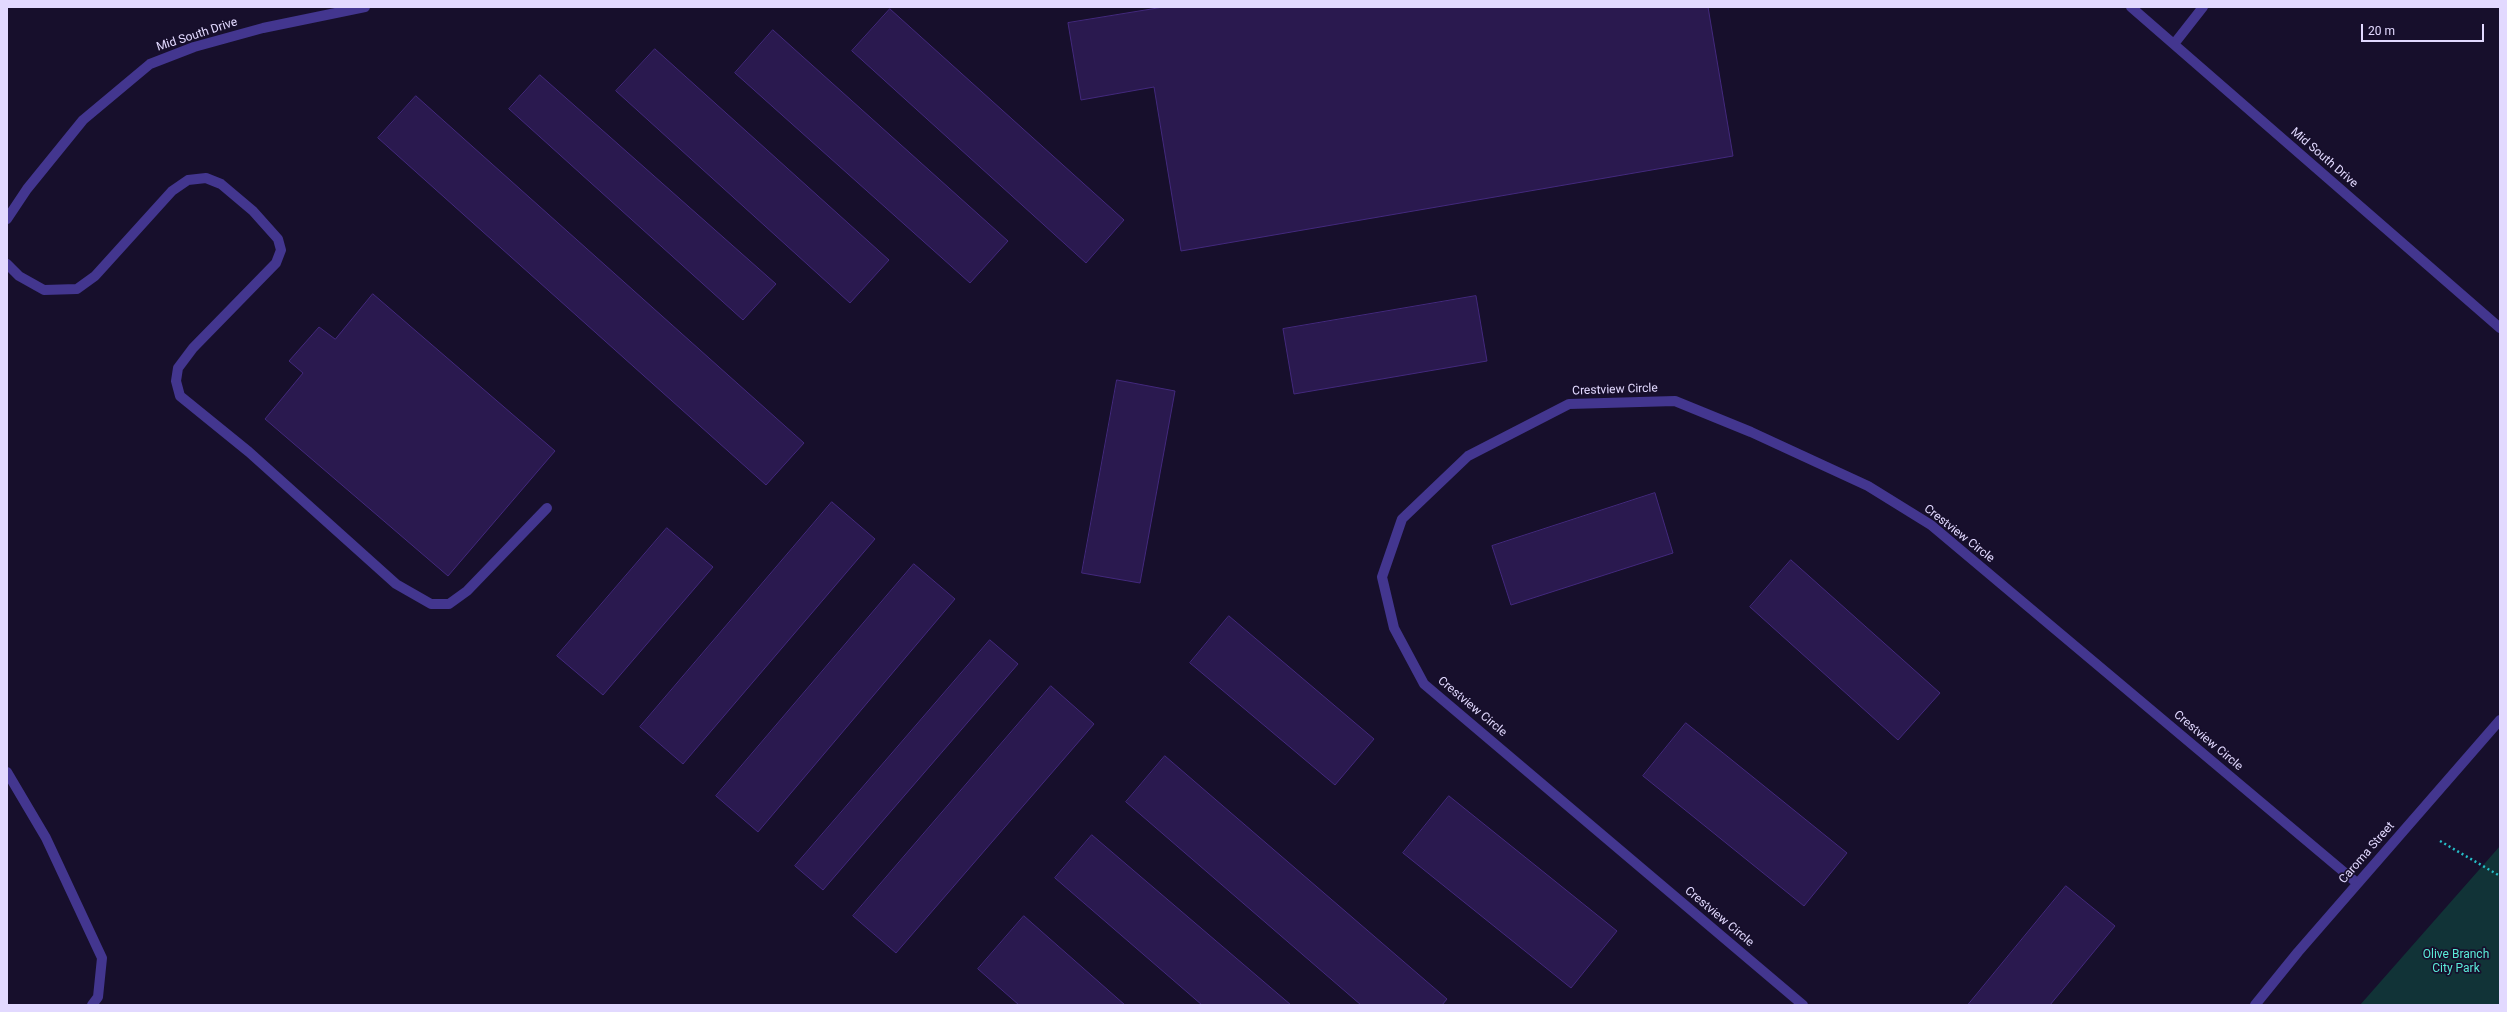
<!DOCTYPE html>
<style>
body{margin:0}
#map{position:relative;width:2507px;height:1012px;overflow:hidden;background:#170f2c;font-family:Roboto,sans-serif}
canvas{display:block}
.frame{position:absolute;inset:0;border:8px solid #e2d9ff;pointer-events:none}
.scale{position:absolute;left:2361px;top:24px;width:123px;height:18px;box-sizing:border-box;border:2px solid #e2d9ff;border-top:0;padding-left:5px;font-size:12px;line-height:14px;white-space:nowrap;color:#e2d9ff;-webkit-text-stroke:3px #170f2c;paint-order:stroke}
</style>
<div id="map">
<canvas width="2507" height="1012"></canvas>
<div class="frame"></div>
<div class="scale">20 m</div>
</div>
<script>
const c = document.querySelector('canvas').getContext('2d');
c.lineJoin = 'round';
function fill(path, color) { c.fillStyle = color; c.fill(path, 'evenodd'); }
function stroke(path, color, width, dash) { c.strokeStyle = color; c.lineWidth = width; c.lineCap = dash ? 'butt' : 'round'; c.setLineDash(dash || []); c.stroke(path); }
function drawText(font, color, halo, rows, align = 'center') {
  c.font = font + ' Roboto,sans-serif'; c.lineWidth = 3.5; c.setLineDash([]); c.textBaseline = 'middle'; c.strokeStyle = halo; c.fillStyle = color; for (const [text, x, y, turn = 0] of rows) {
    c.save(); c.translate(x, y); c.rotate((+turn || 0) * Math.PI / 180); c.textAlign = isNaN(turn) ? turn : align; if (halo) c.strokeText(text, 0, 0); c.fillText(text, 0, 0); c.restore();
  }
}
fill(new Path2D(`
 M2500,846V1005H2360Z`), '#113337');
const building = new Path2D(`
 M1164,7H1708L1733,156L1181,251L1154,87L1081,100L1068,23Z
 M890,9L1124,220L1086,263L852,51Z
 M773,30L1008,241L970,283L735,73Z
 M655,49L889,260L850,303L616,91Z
 M540,75L776,284L743,320L509,109Z
 M416,96L804,443L766,485L378,138Z
 M373,294L555,451L448,576L265,419L303,373L289,361L319,327L335,339Z
 M1476,296L1487,361L1294,394L1283,329Z
 M1117,380L1175,391L1140,583L1082,573Z
 M1655,493L1673,553L1511,605L1492,546Z
 M832,502L875,539L683,764L640,727Z
 M667,528L713,567L603,695L557,656Z
 M1791,560L1940,693L1898,740L1750,607Z
 M914,564L955,599L758,832L716,796Z
 M1229,616L1374,739L1335,785L1190,663Z
 M990,640L1018,664L823,890L795,866Z
 M1051,686L1094,724L896,953L853,916Z
 M1686,723L1847,853L1804,906L1643,776Z
 M1165,756L1447,999L1442,1005H1361L1126,802Z
 M1449,796L1617,931L1571,988L1403,853Z
 M1092,835L1291,1005H1202L1055,878Z
 M2066,886L2115,926L2050,1005H1968Z
 M1024,916L1125,1005H1019L978,969Z`);
fill(building, '#2a194f');
stroke(building, '#43297d', 1);
stroke(new Path2D(`
 M2440,841L2500,876`), '#25bec8', 2.5, [2, 3]);
stroke(new Path2D(`
 M2131,7L2500,328
 M2174,44L2203,7
 M7,219L27,189L83,120L150,64L194,47L263,28L365,7
 M7,264L19,276L44,290L77,289L95,276L172,191L188,180L206,178L221,184L253,211L278,239L281,250L276,263L193,348L178,368L176,381L180,396L249,452L396,584L431,604H449L467,591L547,508
 M7,772L46,838L102,958L98,997L92,1005
 M1803,1005L1424,684L1394,628L1382,577L1402,519L1468,456L1569,404L1675,401L1751,432L1868,486L1931,525L2357,883
 M2255,1005L2298,952L2500,720`), '#43368f', 10);
drawText('12px', '#e2d9ff', '#170f2c', [
 ["Mid South Drive",197,35,-18],
 ["Mid South Drive",2324,158,41],
 ["Crestview Circle",1615,390,-2],
 ["Crestview Circle",1959,534,38],
 ["Crestview Circle",1472,707,40],
 ["Crestview Circle",2208,741,40],
 ["Caroma Street",2367,853,-49],
 ["Crestview Circle",1719,917,40]
]);
drawText('12px', '#5aebd8', '#170f2c', [
 ["Olive Branch",2456,955],
 ["City Park",2456,969]
]);
</script>
